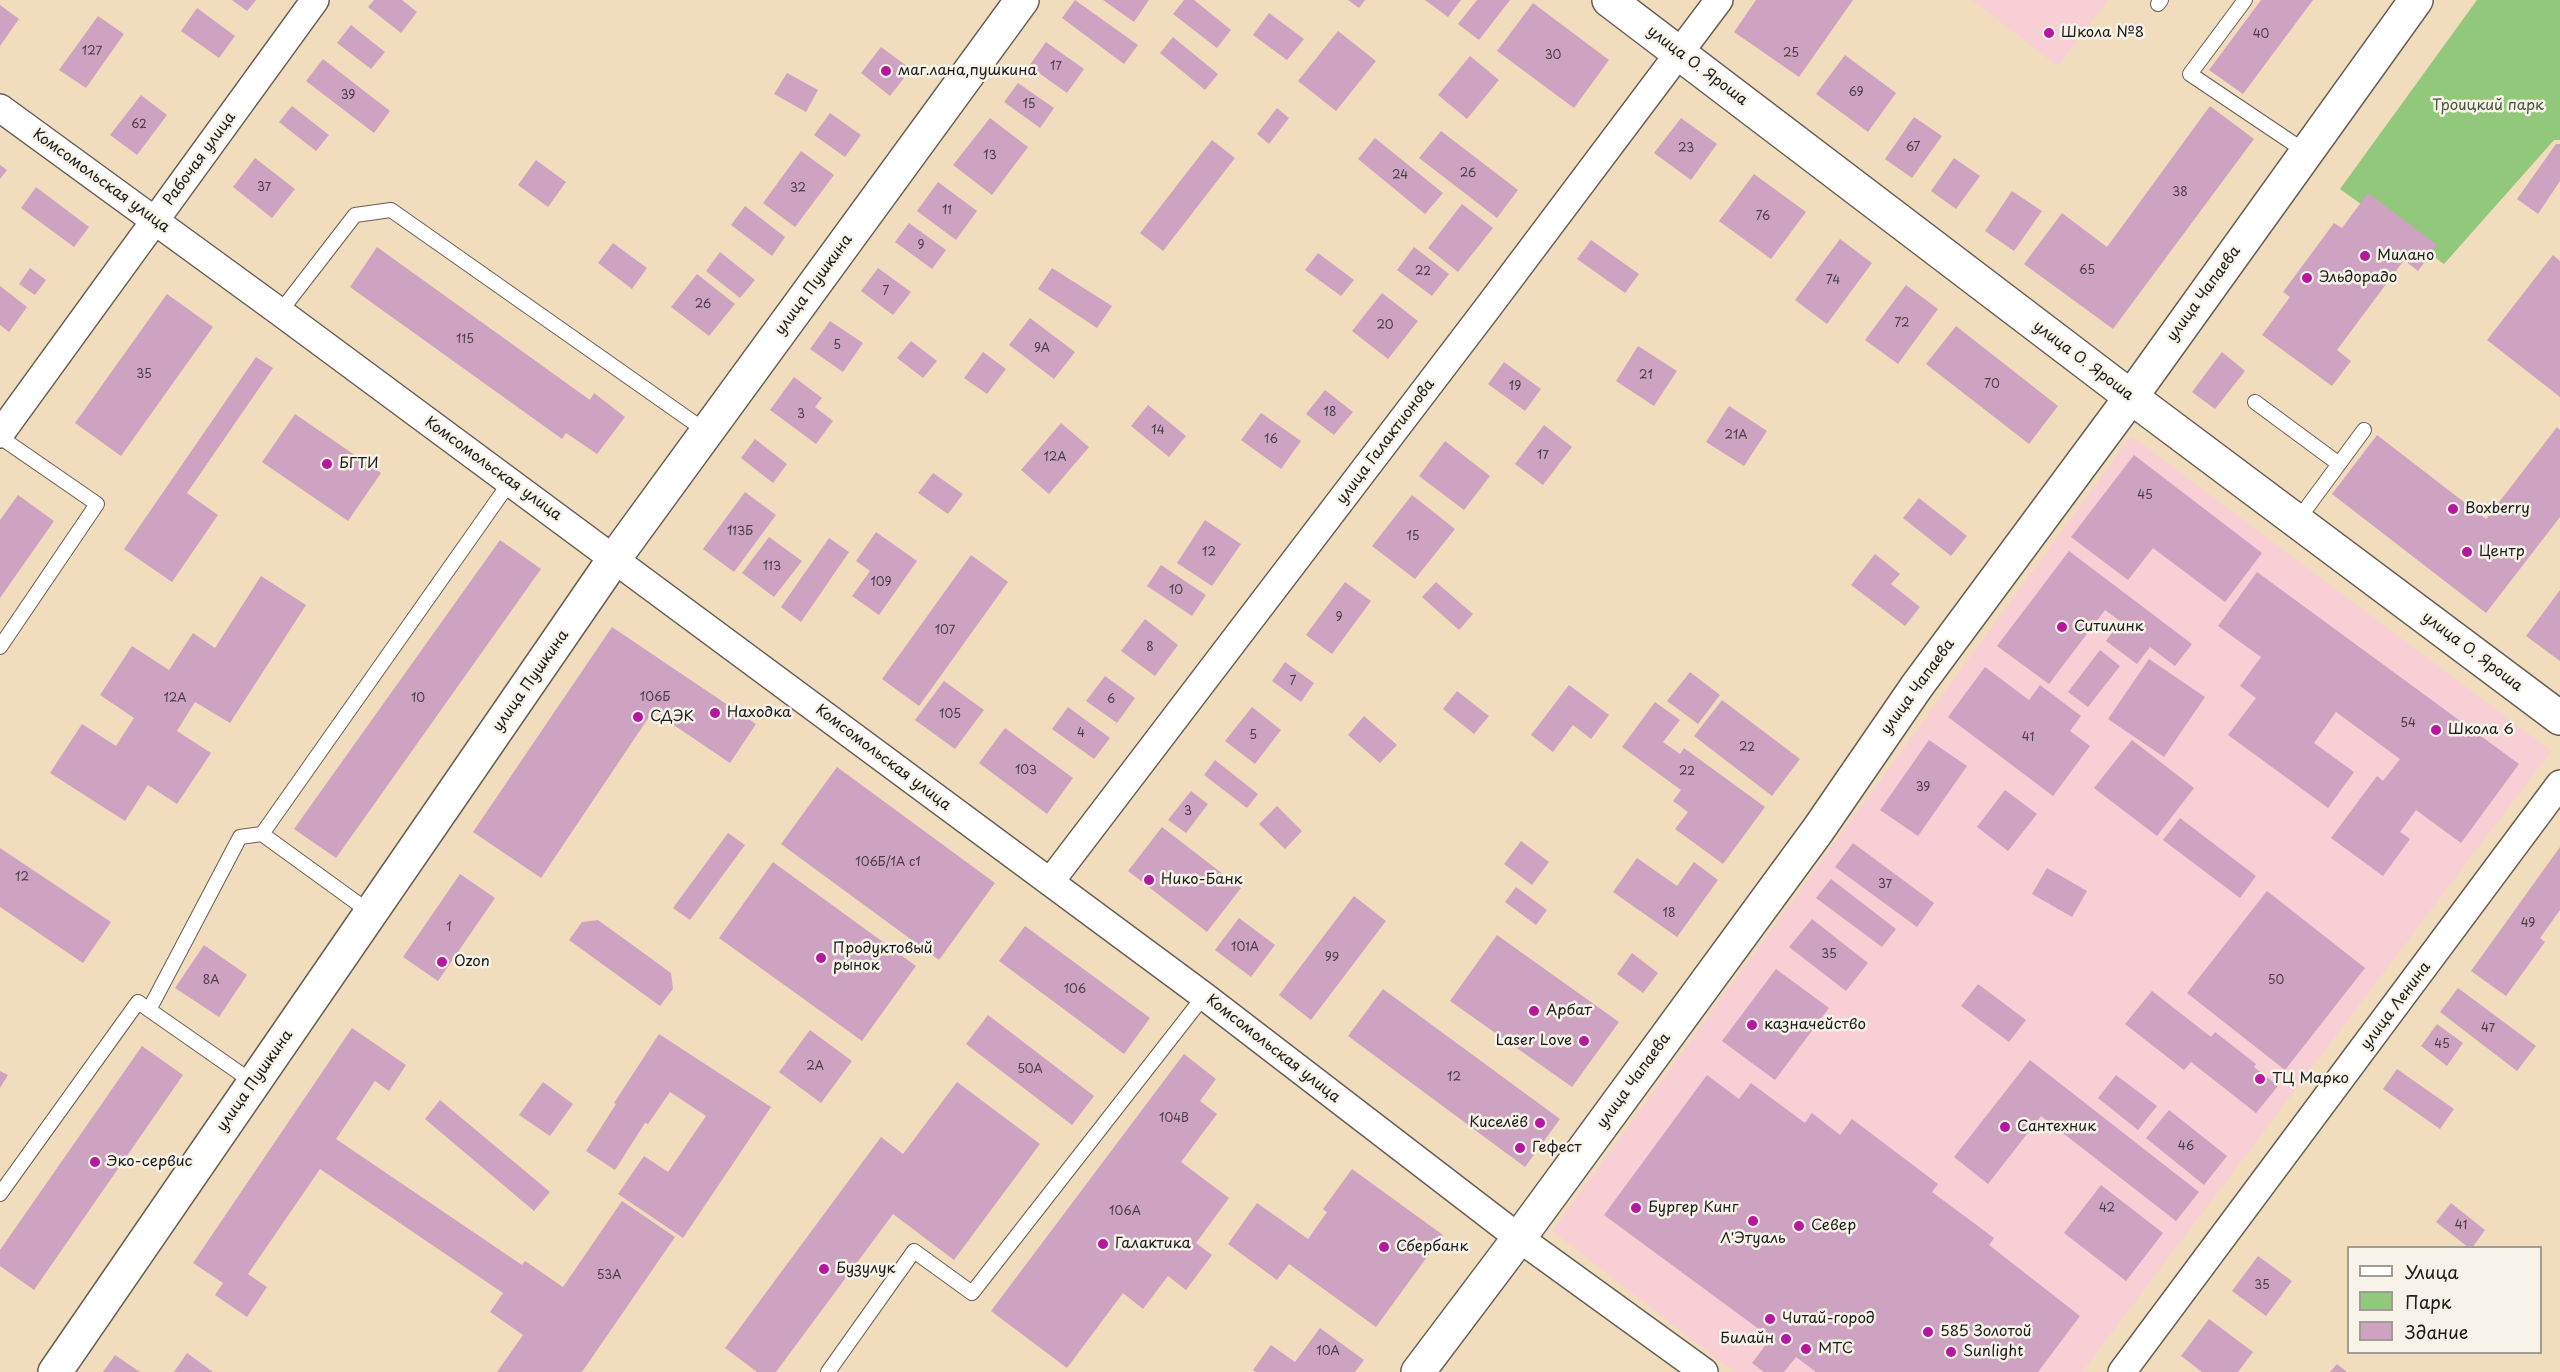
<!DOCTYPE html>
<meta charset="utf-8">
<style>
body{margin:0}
#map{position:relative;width:2560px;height:1372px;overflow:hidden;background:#f2dcbe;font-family:"Playpen Sans",sans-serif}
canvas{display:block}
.legend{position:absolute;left:2347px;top:1246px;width:195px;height:108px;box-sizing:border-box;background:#f7f3e8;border:2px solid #9f9d96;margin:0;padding:8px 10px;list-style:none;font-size:18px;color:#1c1c1c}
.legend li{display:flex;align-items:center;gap:12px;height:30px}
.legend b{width:30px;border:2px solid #9f9d96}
</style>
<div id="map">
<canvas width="2560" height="1372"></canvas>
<ul class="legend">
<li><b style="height:8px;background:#fff"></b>Улица</li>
<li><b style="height:16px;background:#91c87b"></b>Парк</li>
<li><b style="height:16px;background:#cea3c1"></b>Здание</li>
</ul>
</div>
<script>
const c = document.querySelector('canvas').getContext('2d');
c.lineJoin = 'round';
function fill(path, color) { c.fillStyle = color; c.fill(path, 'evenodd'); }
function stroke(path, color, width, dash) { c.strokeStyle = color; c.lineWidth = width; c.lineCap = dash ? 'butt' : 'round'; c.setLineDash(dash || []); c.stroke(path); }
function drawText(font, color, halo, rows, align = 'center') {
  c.font = font + ' "Playpen Sans",sans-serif'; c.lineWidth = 5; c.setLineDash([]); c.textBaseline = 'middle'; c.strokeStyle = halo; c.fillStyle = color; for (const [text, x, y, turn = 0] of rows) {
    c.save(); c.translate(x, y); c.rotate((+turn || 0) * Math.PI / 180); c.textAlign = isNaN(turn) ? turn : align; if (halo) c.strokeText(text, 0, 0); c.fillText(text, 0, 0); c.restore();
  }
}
fill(new Path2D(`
 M1972,0H2108L2058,66Z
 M2131,436L2551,751L2082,1372H1734L1552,1231Z`), '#f7cfd4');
fill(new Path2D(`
 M2477,0H2560V140H2554L2444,264L2340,189Z`), '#91c87b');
fill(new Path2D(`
 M232,0H256L247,11Z
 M374,0H402L417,12L401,33L368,7Z
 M1075,0L1138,45L1124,64L1062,18Z
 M1103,0H1149L1134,22Z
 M1184,0H1194L1231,30L1217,48L1173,14Z
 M1348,0H1365L1359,8Z
 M1425,0H1461L1448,17Z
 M1477,0H1510L1479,40L1458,24Z
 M1756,0H1853L1799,77L1734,32Z
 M2261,0H2313L2243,94L2209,70Z
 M1533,3L1609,60L1574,108L1497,51Z
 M0,5L19,19L0,46Z
 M197,8L235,36L219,58L181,31Z
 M1269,13L1304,39L1287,60L1253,35Z
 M98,16L124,34L86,88L59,70Z
 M351,25L385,52L371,69L337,43Z
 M1338,31L1376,61L1336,111L1298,81Z
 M1173,37L1218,74L1205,90L1160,53Z
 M1046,42L1084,69L1067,93L1029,66Z
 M881,47L911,69L890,96L861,73Z
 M1845,55L1896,93L1868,132L1816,94Z
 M1470,56L1499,80L1467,119L1438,95Z
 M323,59L390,111L374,133L306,81Z
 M787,73L818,90L806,112L774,94Z
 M1018,83L1054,108L1040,128L1004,102Z
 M141,95L167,115L137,155L110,135Z
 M292,106L329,135L316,151L279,122Z
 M2210,106L2254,139L2113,329L2024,264L2062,213L2107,247Z
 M1277,108L1289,118L1269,144L1257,134Z
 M830,113L861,135L845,157L814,135Z
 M1914,117L1942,136L1912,178L1885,159Z
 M990,118L1028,147L992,195L953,165Z
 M1681,118L1717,144L1691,180L1654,153Z
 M1441,131L1518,190L1497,218L1419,158Z
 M1375,138L1443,193L1425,214L1358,159Z
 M1212,140L1235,158L1163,251L1140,233Z
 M2556,144H2560V181L2538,214L2517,199Z
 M801,151L834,175L795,227L763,203Z
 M255,158L295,189L272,218L233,187Z
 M1954,158L1980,176L1956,209L1931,191Z
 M536,160L566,182L548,207L518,185Z
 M0,165L7,170L0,179Z
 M1754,174L1806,212L1771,259L1719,221Z
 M938,182L977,211L956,240L917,211Z
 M36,187L89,227L74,247L21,208Z
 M2012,191L2042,211L2014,251L1985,231Z
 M2368,193L2437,245L2418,271L2404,260L2337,350L2351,361L2332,386L2262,335L2290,297L2283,292L2334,223L2342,228Z
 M1462,204L1493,228L1458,272L1428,248Z
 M745,206L785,237L772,256L731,225Z
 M909,223L946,250L932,269L895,242Z
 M1840,239L1872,263L1827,324L1795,300Z
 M1591,240L1639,274L1625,293L1577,259Z
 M613,243L647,268L632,289L598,263Z
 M377,247L590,400L594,393L625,417L597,454L566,433L562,439L350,287Z
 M1414,247L1449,274L1432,296L1397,270Z
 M720,252L755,280L740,298L706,271Z
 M1318,253L1354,280L1341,296L1305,270Z
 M2553,255L2560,261V397L2487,340Z
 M30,268L46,280L35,295L19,284Z
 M878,268L911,292L893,315L861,291Z
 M1052,268L1112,306L1097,328L1038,289Z
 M697,274L735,304L709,336L671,307Z
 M1906,285L1938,309L1898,364L1865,340Z
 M0,286L27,307L9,332L0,325Z
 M1382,293L1418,321L1388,359L1352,331Z
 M167,294L213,327L121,456L75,423Z
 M1030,318L1075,352L1054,379L1009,345Z
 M830,321L863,343L843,372L810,349Z
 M1956,326L2058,406L2029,444L1926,364Z
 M911,341L937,361L923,378L897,358Z
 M1638,346L1677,371L1654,406L1616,381Z
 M983,352L1006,369L987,394L964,378Z
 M2222,352L2245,371L2215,409L2192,392Z
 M256,357L273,368L187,493L218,515L172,582L124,549Z
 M1504,362L1541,389L1525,411L1488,384Z
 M794,377L822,398L815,407L833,421L816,444L770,410Z
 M1325,390L1353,412L1334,435L1306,414Z
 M1148,405L1186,436L1169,457L1131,426Z
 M1729,406L1767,431L1744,466L1706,442Z
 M1261,413L1301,441L1281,469L1241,440Z
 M295,414L381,473L348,521L262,462Z
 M1061,423L1089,447L1049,494L1021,470Z
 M1544,425L1572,447L1543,485L1515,464Z
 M2557,427L2560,430V517L2486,613L2332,494L2377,435L2486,519Z
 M755,439L787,464L773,483L741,458Z
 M1445,441L1490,476L1464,510L1419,476Z
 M2134,455L2262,553L2225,602L2153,548L2128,580L2071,537Z
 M933,473L963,494L948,514L918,493Z
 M745,492L776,515L734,572L703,549Z
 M18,495L54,521L0,598V520Z
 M1412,495L1455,529L1415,579L1372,546Z
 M1919,498L1967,536L1951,556L1903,518Z
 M1205,520L1241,544L1212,586L1177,563Z
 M876,532L917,561L879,615L852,596L870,571L856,561Z
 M769,537L802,561L774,597L742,573Z
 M829,538L849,552L801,622L781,607Z
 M500,540L541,569L336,858L294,829Z
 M2069,551L2192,644L2175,666L2150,647L2137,664L2106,641L2120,621L2105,610L2049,684L1997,646Z
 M1875,554L1900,574L1891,584L1920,607L1905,626L1851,585Z
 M971,555L1008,582L919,706L882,679Z
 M1161,565L1206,595L1192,616L1147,586Z
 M2257,572L2519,764L2461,843L2416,810L2400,832L2410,839L2383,876L2331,838L2377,776L2383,781L2400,759L2336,712L2314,743L2354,772L2328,808L2228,735L2256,698L2240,686L2261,657L2218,626Z
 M261,576L306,605L230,723L195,702L177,731L211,753L177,804L148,785L125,821L50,773L82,724L116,746L134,718L100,695L132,646L169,670L193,633L215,648Z
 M1345,582L1371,601L1332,654L1306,635Z
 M1436,582L1473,614L1459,630L1422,597Z
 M2560,590V661L2526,636Z
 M1145,619L1178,645L1155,676L1121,651Z
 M612,627L756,724L730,763L653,711L541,878L473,832Z
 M2100,650L2120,666L2088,707L2068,692Z
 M2149,659L2205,697L2164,757L2108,719Z
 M1285,662L1314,683L1301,702L1272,681Z
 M1985,667L2029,700L2040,685L2081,716L2070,731L2090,746L2053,796L1948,717Z
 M1690,672L1720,695L1698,724L1667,701Z
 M1105,676L1135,698L1117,723L1086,701Z
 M944,681L984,710L955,749L915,720Z
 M1569,685L1609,715L1591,739L1573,725L1553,752L1531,735Z
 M1457,691L1489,716L1474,734L1443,709Z
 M1722,700L1800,759L1772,796L1694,736Z
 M1655,702L1680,720L1663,742L1680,754L1684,748L1765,807L1723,864L1675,829L1688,812L1673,801L1681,790L1622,747Z
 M1068,707L1110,738L1094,759L1052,729Z
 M1252,707L1281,730L1255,764L1225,741Z
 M1364,716L1397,745L1380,763L1348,735Z
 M1005,728L1073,778L1047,814L979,763Z
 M1929,740L1967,766L1918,836L1880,810Z
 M2132,740L2194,788L2157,836L2094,788Z
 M1215,760L1258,794L1247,808L1204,775Z
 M837,767L995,883L939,960L781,844Z
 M2005,790L2037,814L2008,851L1977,827Z
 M1191,791L1208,804L1186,833L1168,820Z
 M1277,806L1302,831L1285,849L1259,824Z
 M2180,818L2256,876L2240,898L2163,840Z
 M1162,827L1241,888L1207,932L1128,871Z
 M728,833L745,845L690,920L673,908Z
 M1521,841L1549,862L1532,885L1504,864Z
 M1853,843L1934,903L1917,927L1835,867Z
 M2560,847V910L2540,938L2545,942L2506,996L2471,971Z
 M0,848L111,922L83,963L0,907Z
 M1637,858L1677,886L1694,862L1718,880L1677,937L1613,892Z
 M773,862L916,966L862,1041L719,938Z
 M2047,868L2087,891L2072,917L2032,894Z
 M460,874L495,898L438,981L403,957Z
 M1831,879L1896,929L1882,947L1816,898Z
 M1516,887L1547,910L1536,925L1505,902Z
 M2267,891L2365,968L2285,1070L2187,993Z
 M1354,896L1386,921L1311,1020L1279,995Z
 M1239,918L1275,945L1251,977L1215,950Z
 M1812,919L1868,963L1846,991L1789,947Z
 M598,920L671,973L673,989L660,1006L569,940L582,922Z
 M1025,926L1150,1018L1124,1054L999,961Z
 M1497,935L1619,1022L1572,1087L1450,1001Z
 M204,945L247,975L219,1017L175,988Z
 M1632,953L1658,973L1643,993L1617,974Z
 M1776,969L1829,1008L1775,1080L1722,1041Z
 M1978,984L2026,1020L2009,1042L1961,1006Z
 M2458,988L2536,1046L2517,1071L2440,1012Z
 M1383,989L1560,1119L1525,1167L1348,1036Z
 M2152,991L2211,1037L2215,1032L2256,1064L2254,1067L2278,1086L2256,1113L2191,1062L2184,1070L2125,1024Z
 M988,1015L1094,1096L1072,1125L966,1044Z
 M2437,1024L2463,1043L2447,1066L2421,1046Z
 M352,1028L406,1065L389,1091L375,1081L336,1139L522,1265L525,1261L563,1287L622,1201L675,1237L582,1372H497L523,1335L490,1312L503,1293L320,1169L248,1274L267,1287L247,1317L215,1295L223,1283L193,1263Z
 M810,1030L852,1061L821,1103L779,1072Z
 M659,1034L771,1107L683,1238L618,1194L644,1156L668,1172L706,1116L670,1092L648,1124L645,1123L615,1170L586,1151L616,1104L614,1103Z
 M142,1046L183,1075L34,1290L0,1266V1250Z
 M1184,1054L1216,1079L1200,1101L1217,1114L1181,1162L1229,1198L1196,1243L1212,1255L1186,1290L1168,1276L1143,1309L1123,1293L1067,1368L991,1311Z
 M2030,1060L2199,1192L2176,1221L2041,1116L1988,1184L1954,1157Z
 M2397,1069L2454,1109L2440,1129L2383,1089Z
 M0,1071L8,1075L0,1088Z
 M1707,1075L1739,1099L1751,1083L1805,1123L1812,1113L1840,1135L1852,1119L1938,1184L1932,1192L1994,1238L1989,1245L2080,1316L2038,1372H1816L1796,1357L1784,1372H1764L1752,1363L1771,1338L1604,1215Z
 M2116,1075L2157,1106L2138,1130L2098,1098Z
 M543,1082L573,1104L550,1136L519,1115Z
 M957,1082L1040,1144L954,1260L893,1214L776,1372H757L725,1348L881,1137L903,1154Z
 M440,1100L550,1192L534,1211L425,1119Z
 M2169,1110L2227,1156L2204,1185L2146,1138Z
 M1352,1169L1443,1235L1376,1327L1289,1264L1277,1280L1228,1244L1257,1203L1308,1239L1327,1212L1323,1209Z
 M2101,1185L2163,1233L2126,1281L2064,1233Z
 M2451,1203L2485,1230L2472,1248H2469L2436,1222Z
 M2258,1256L2292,1281L2266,1316L2232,1291Z
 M2209,1319L2253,1352L2238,1372H2202L2181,1356Z
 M1320,1328L1364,1360L1355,1372H1256L1253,1370L1271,1345L1295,1362Z
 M187,1353L213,1372H174Z
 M115,1355L140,1372H103Z
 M2337,1364L2347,1372H2330Z`), '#cea3c1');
const service = new Path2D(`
 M2245,0L2190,74L2306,152
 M2158,4L2161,0
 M280,312L355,215L391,210L707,432
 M2255,402L2339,464
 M0,437L97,504L0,647
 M2297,521L2364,430
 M371,913L262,834L510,482
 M149,1010L240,837L262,834
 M0,1194L138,1002L254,1083
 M828,1372L914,1251L972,1293L1204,996`);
const minor = new Path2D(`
 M0,108L280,312L1204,996L1519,1238L1704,1372
 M0,434L315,0
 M1050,882L1489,306L1719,0
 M2122,1372L2560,784`);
const tertiary = new Path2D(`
 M1418,1372L1519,1238L1818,830L1917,686L2131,397L2416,0`);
const secondary = new Path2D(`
 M1609,0L2131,397L2560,718
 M55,1372L614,559L1022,0`);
stroke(service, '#675f55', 16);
stroke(minor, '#675f55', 30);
stroke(tertiary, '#675f55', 36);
stroke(secondary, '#675f55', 36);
stroke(service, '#fff', 14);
stroke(minor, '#fff', 27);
stroke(tertiary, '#fff', 33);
stroke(secondary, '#fff', 33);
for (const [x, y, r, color] of [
 [2049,33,6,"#b5179e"],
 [886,71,6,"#b5179e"],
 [2365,256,6,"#b5179e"],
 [2307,278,6,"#b5179e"],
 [327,464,6,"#b5179e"],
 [2453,509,6,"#b5179e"],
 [2467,552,6,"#b5179e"],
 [2062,627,6,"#b5179e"],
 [715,713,6,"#b5179e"],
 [638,717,6,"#b5179e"],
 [2436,730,6,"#b5179e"],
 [1149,880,6,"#b5179e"],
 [821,958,6,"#b5179e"],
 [442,962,6,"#b5179e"],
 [1534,1011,6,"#b5179e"],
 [1752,1025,6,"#b5179e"],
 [1584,1041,6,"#b5179e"],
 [2260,1079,6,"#b5179e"],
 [1540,1123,6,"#b5179e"],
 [2005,1127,6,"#b5179e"],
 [1520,1148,6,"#b5179e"],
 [95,1162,6,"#b5179e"],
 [1636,1208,6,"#b5179e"],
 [1753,1221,6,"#b5179e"],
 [1799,1226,6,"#b5179e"],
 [1103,1244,6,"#b5179e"],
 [1384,1247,6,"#b5179e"],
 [824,1269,6,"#b5179e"],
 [1770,1319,6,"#b5179e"],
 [1928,1332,6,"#b5179e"],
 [1786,1339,6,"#b5179e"],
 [1806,1349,6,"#b5179e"],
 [1951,1352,6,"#b5179e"]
]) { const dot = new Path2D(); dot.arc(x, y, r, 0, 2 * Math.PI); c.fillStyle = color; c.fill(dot); stroke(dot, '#f7f3e8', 2); }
drawText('12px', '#483e45', null, [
 ["40",2261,35],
 ["127",92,52],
 ["25",1791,54],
 ["30",1553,56],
 ["17",1056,67],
 ["69",1856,93],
 ["39",348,96],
 ["15",1029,105],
 ["62",139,125],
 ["67",1913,148],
 ["23",1686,149],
 ["13",990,156],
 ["26",1468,174],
 ["24",1400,176],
 ["37",264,188],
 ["32",798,189],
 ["38",2180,193],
 ["11",947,211],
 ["76",1763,217],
 ["9",921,246],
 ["65",2087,271],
 ["22",1423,272],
 ["74",1833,281],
 ["7",886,292],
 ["26",703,305],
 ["72",1902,324],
 ["20",1385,326],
 ["115",465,340],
 ["5",837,346],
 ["9А",1042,349],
 ["35",144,375],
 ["21",1646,376],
 ["70",1992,385],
 ["19",1515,387],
 ["18",1330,413],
 ["3",801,415],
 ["14",1158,431],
 ["21А",1736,436],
 ["16",1271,440],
 ["17",1543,456],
 ["12А",1055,458],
 ["45",2145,496],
 ["113Б",740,532],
 ["15",1413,537],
 ["12",1209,553],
 ["113",772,567],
 ["109",881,583],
 ["10",1176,591],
 ["9",1339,618],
 ["107",945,631],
 ["8",1150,648],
 ["7",1293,682],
 ["106Б",655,698],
 ["12А",175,699],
 ["10",418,699],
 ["6",1111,700],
 ["105",950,715],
 ["54",2408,724],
 ["4",1081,734],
 ["5",1253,736],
 ["41",2028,738],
 ["22",1747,748],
 ["103",1026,771],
 ["22",1687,772],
 ["39",1923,788],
 ["3",1188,812],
 ["106Б/1А с1",888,863],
 ["12",22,878],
 ["37",1885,885],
 ["18",1669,914],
 ["49",2528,924],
 ["1",449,928],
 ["101А",1245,948],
 ["35",1829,955],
 ["99",1332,958],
 ["8А",211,981],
 ["50",2276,981],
 ["106",1075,990],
 ["47",2488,1029],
 ["45",2442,1045],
 ["2А",815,1067],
 ["50А",1030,1070],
 ["12",1454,1078],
 ["104В",1174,1119],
 ["46",2186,1147],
 ["42",2107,1209],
 ["106А",1125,1212],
 ["41",2461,1226],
 ["53А",609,1276],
 ["35",2262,1286],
 ["10А",1328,1352]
]);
drawText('15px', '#1c1c1c', '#f7f3e8', [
 ["Школа №8",2061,33],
 ["маг.лана,пушкина",898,71],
 ["Милано",2377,256],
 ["Эльдорадо",2319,278],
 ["БГТИ",339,464],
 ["Boxberry",2465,509],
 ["Центр",2479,552],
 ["Ситилинк",2074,627],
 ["Находка",727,713],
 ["СДЭК",650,717],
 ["Школа 6",2448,730],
 ["Нико-Банк",1161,880],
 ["Продуктовый",833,949],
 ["рынок",833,966],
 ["Ozon",454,962],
 ["Арбат",1546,1011],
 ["казначейство",1764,1025],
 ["Laser Love",1572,1041,"right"],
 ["ТЦ Марко",2272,1079],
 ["Киселёв",1528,1123,"right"],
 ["Сантехник",2017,1127],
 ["Гефест",1532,1148],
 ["Эко-сервис",107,1162],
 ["Бургер Кинг",1648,1208],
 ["Север",1811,1226],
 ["Л'Этуаль",1753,1239,"center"],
 ["Галактика",1115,1244],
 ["Сбербанк",1396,1247],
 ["Бузулук",836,1269],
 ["Читай-город",1782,1319],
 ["585 Золотой",1940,1332],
 ["Билайн",1774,1339,"right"],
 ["МТС",1818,1349],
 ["Sunlight",1963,1352]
], 'left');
drawText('15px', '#1c1c1c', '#f7f3e8', [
 ["улица О. Яроша",1697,66,37],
 ["Рабочая улица",200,159,-54],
 ["Комсомольская улица",101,181,36],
 ["улица Пушкина",814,285,-54],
 ["улица Чапаева",2204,294,-54],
 ["улица О. Яроша",2083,361,37],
 ["улица Галактионова",1386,442,-53],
 ["Комсомольская улица",493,469,36],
 ["улица О. Яроша",2472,652,37],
 ["улица Пушкина",531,681,-55],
 ["улица Чапаева",1918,687,-54],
 ["Комсомольская улица",883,758,37],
 ["улица Ленина",2396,1006,-53],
 ["Комсомольская улица",1273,1049,38],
 ["улица Пушкина",255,1081,-55],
 ["улица Чапаева",1634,1081,-54]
]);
drawText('15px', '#45583d', '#f7f3e8', [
 ["Троицкий парк",2488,106]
]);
</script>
